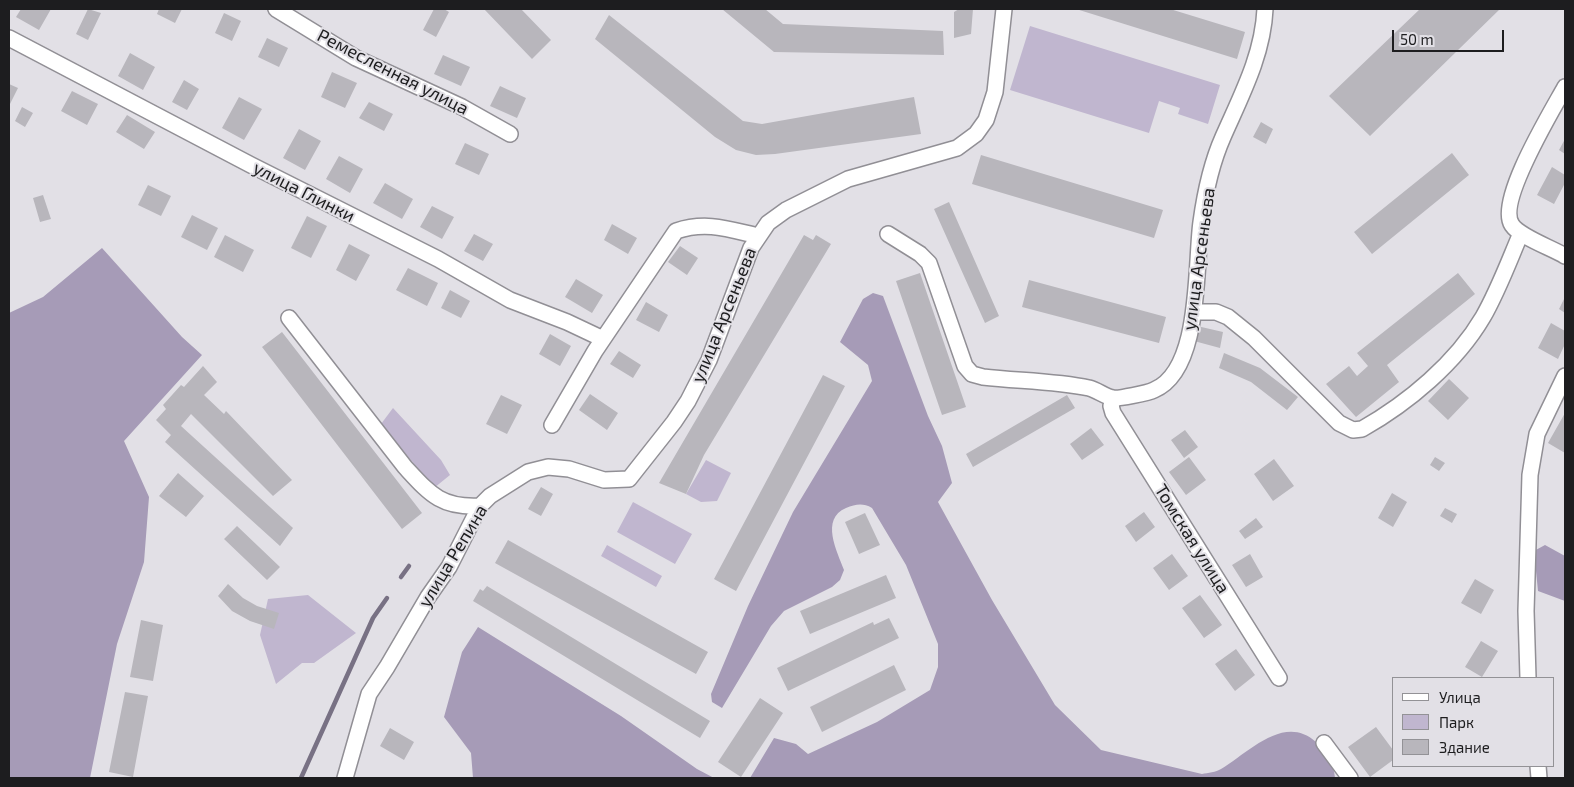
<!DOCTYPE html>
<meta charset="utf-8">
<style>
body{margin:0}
#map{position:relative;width:1574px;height:787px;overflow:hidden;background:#e2e0e6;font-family:"Exo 2",sans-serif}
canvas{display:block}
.frame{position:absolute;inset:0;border:10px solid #1d1d1f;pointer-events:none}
.legend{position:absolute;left:1392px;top:677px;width:162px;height:90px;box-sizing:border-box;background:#e2e0e6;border:1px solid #939296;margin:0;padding:6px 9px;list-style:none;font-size:15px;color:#1d1d1f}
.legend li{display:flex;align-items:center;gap:10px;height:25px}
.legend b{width:25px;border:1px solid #939296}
.scale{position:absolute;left:1392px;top:30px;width:112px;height:22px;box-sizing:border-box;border:2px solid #1d1d1f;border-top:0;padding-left:6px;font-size:15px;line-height:18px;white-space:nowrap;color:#1d1d1f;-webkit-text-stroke:4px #e2e0e6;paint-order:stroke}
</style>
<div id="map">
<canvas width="1574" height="787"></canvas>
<div class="frame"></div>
<ul class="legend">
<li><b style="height:6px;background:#fff"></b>Улица</li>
<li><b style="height:14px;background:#c0b6cf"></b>Парк</li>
<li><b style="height:14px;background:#b8b6bc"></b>Здание</li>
</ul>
<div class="scale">50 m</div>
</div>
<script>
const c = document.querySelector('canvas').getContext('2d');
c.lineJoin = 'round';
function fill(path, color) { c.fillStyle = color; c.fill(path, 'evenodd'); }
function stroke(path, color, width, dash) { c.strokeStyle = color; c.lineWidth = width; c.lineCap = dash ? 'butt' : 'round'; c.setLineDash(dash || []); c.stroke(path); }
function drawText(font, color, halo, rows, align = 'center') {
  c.font = font + ' "Exo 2",sans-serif'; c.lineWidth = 4; c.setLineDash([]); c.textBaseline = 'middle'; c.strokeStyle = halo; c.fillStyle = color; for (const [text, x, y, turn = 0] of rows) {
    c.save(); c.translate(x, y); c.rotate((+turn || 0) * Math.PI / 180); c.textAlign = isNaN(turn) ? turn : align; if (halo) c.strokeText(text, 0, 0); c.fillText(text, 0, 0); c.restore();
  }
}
fill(new Path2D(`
 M1030,26L1220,85L1208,124L1178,114L1180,108L1159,101L1149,133L1010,90Z
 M393,408L441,460L450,475L434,488L381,424Z
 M706,460L731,473L717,501L701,502L686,494Z
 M633,502L692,534L675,564L617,532Z
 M607,545L662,576L656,587L601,556Z
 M308,595L356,633L314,663H302L276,684L260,635L268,599Z`), '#c0b6cf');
fill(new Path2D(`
 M102,248L182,337L202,355L124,441L149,497L144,562L117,644L90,778H9V313L43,297Z
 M873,293L883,296L928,416L942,446L952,483L938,502L992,600L1055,705L1101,750L1202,774C1208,773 1216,772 1221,769C1248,753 1284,713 1316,742C1326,751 1334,764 1335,778H750L774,738L796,744L808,754L877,722L930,690L938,667V644L906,565L872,508C863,503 856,504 846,508C820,519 837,551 844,570L840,580L832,587L784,611L771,626L722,708L712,702L711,694L748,606L793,512L872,381L868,365L840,342L863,299Z
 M1545,545L1565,556V601L1538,591L1534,551Z
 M478,627L621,716L697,769L714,778H473L471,753L444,717L462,652Z`), '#a69bb7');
stroke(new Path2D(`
 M401,577L409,566
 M301,778L373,618L387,598`), '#787184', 4.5);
fill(new Path2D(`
 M21,9H51L39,30L16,17Z
 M88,9L101,13L88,40L76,34Z
 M159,9H182L175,23L157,14Z
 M434,9H444L449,12L436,37L423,30Z
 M484,9H521L551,40L532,59Z
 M722,9H765L783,24L943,31L944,55L774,52Z
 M959,9H973L971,34L954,38V12Z
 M1076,9H1170L1245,32L1237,59Z
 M1420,9H1500L1370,136L1329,96Z
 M224,13L241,21L232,41L215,33Z
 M609,15L743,121L762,124L914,97L921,134L775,154L756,155L736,150L715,137L595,39Z
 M267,38L288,48L279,67L258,57Z
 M130,53L155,67L143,90L118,76Z
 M443,55L470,67L461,86L434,74Z
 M332,72L357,83L345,108L321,97Z
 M184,80L199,89L187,110L172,102Z
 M9,84L18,88L9,106Z
 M500,86L526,98L517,118L490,106Z
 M72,91L98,104L87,125L61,111Z
 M239,97L262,109L244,140L222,128Z
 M369,102L393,114L384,131L359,118Z
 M22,107L33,113L25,127L15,121Z
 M127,115L155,132L144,149L116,132Z
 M1261,122L1273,129L1266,144L1253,137Z
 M299,129L321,141L305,170L283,158Z
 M1565,139V154L1559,150Z
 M465,143L489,154L479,175L455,164Z
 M1452,153L1469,175L1372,254L1354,232Z
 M981,155L1163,210L1154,238L972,184Z
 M339,156L363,169L350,193L326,179Z
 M1552,167L1565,175V183L1554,204L1537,195Z
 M385,183L413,199L402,219L373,203Z
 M148,185L171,196L161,216L138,205Z
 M43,195L51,219L40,222L33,198Z
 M949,202L999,316L985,323L934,209Z
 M432,206L454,217L442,239L420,227Z
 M192,215L218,228L207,250L181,237Z
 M307,216L327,226L311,258L291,248Z
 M612,224L637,238L628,254L604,240Z
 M474,234L493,244L483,261L464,251Z
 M225,235L254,250L243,272L214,257Z
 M804,235L813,240L816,235L831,244L704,455L686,494L659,483Z
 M349,244L370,255L356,281L336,270Z
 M680,246L698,258L687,275L668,262Z
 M408,268L438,283L427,306L396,290Z
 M920,273L966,407L942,415L896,281Z
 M1458,273L1475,294L1387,365L1399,382L1356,417L1326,384L1349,366L1357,376L1368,366L1357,353Z
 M576,279L603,295L592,313L565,297Z
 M1029,280L1166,317L1159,343L1022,307Z
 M450,290L470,301L461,318L441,308Z
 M1565,297V313L1559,309Z
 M646,302L668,315L659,332L636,320Z
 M1551,323L1565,331V344L1558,359L1538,348Z
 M1197,326L1223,332L1220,348L1194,341Z
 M282,332L422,513L402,529L262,347Z
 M550,334L571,346L560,366L539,354Z
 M619,351L641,365L633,378L610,364Z
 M1224,353L1260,368L1298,397L1287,410L1251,382L1219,368Z
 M203,366L217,382L204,395L224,414L226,411L292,480L273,496L191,414L181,426L293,528L280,546L165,442L171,435L156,420L166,409L163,405L181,385L184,387Z
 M823,375L845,386L736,591L714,579Z
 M1449,379L1469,398L1448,420L1428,401Z
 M590,394L618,413L607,430L579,410Z
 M501,395L522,405L507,434L486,424Z
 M1067,395L1075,408L973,467L966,454Z
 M1565,413V453L1548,443Z
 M1091,428L1104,445L1082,460L1070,444Z
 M1185,430L1198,447L1184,458L1171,440Z
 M1189,457L1206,480L1186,495L1169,472Z
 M1435,457L1445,463L1439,471L1430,465Z
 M1274,459L1294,486L1273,501L1254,474Z
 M178,473L204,496L186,517L159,496Z
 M541,487L553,494L541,516L528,509Z
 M1392,493L1407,502L1393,527L1378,518Z
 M1445,508L1457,514L1452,523L1440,516Z
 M1144,512L1155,527L1136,542L1125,526Z
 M865,513L880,545L859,554L845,522Z
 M1256,518L1263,527L1245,539L1239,531Z
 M237,526L280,567L267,580L224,539Z
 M508,540L708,652L696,674L495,563Z
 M1172,554L1188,576L1169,590L1153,568Z
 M1250,554L1263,577L1246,587L1232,565Z
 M886,575L896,598L810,634L800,611Z
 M1475,579L1494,590L1481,614L1461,603Z
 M228,584L243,598L257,606L279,613L274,629L250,621L232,611L218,596Z
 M487,586L710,721L700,738L473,601L480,589L483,591Z
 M1200,595L1222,625L1204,638L1182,608Z
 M889,618L899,638L788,691L777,668L873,622L874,625Z
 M141,620L163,625L153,681L130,677Z
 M1481,641L1498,651L1482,677L1465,667Z
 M1236,649L1255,675L1235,691L1215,664Z
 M894,665L906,690L822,732L810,707Z
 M125,692L148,696L133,777L109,772Z
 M760,698L783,713L741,777L718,762Z
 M1376,727L1393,750V760L1370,777L1348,747Z
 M390,728L414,742L404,760L380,746Z`), '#b8b6bc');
const minor = new Path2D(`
 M276,9L356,58L462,107L510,134
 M9,38L251,165L438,259L510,300L567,322L603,339
 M1565,87C1552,111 1496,202 1512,225C1520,237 1552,248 1565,256
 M888,234L920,254L929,263L965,366L972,374L983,377C1018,381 1055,381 1089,388C1097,390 1106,397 1113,398C1118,399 1148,393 1154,390C1202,370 1195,264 1201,222C1205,193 1211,164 1223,137C1241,96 1263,55 1265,9
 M1195,312H1216L1228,317L1254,338L1339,423L1353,430L1362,429C1408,403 1456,363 1483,317C1498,291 1509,261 1521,233
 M289,318L405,467C430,494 441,508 480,506
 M1114,398L1111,406L1113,413L1279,678
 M552,425L595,351L676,231C706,221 728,229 758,236
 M1528,678L1526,611L1530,475L1537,434L1565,376
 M1324,743L1350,778
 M1538,766L1539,778
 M345,778L369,694L387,667L428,597L449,567L480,506L490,496L528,472L548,467L569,469L604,480L629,479L674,422L688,401L709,360L751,248L768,223L786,210L848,179L957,148L976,134L986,120L995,92L1004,9`);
stroke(minor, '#918f95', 18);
stroke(minor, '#fff', 15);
drawText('18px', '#1d1d1f', '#e2e0e6', [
 ["Ремесленная улица",393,72,27],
 ["улица Глинки",304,192,27],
 ["улица Арсеньева",1199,259,-82],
 ["улица Арсеньева",724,315,-68],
 ["Томская улица",1192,539,58],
 ["улица Репина",453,556,-59]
]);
</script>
